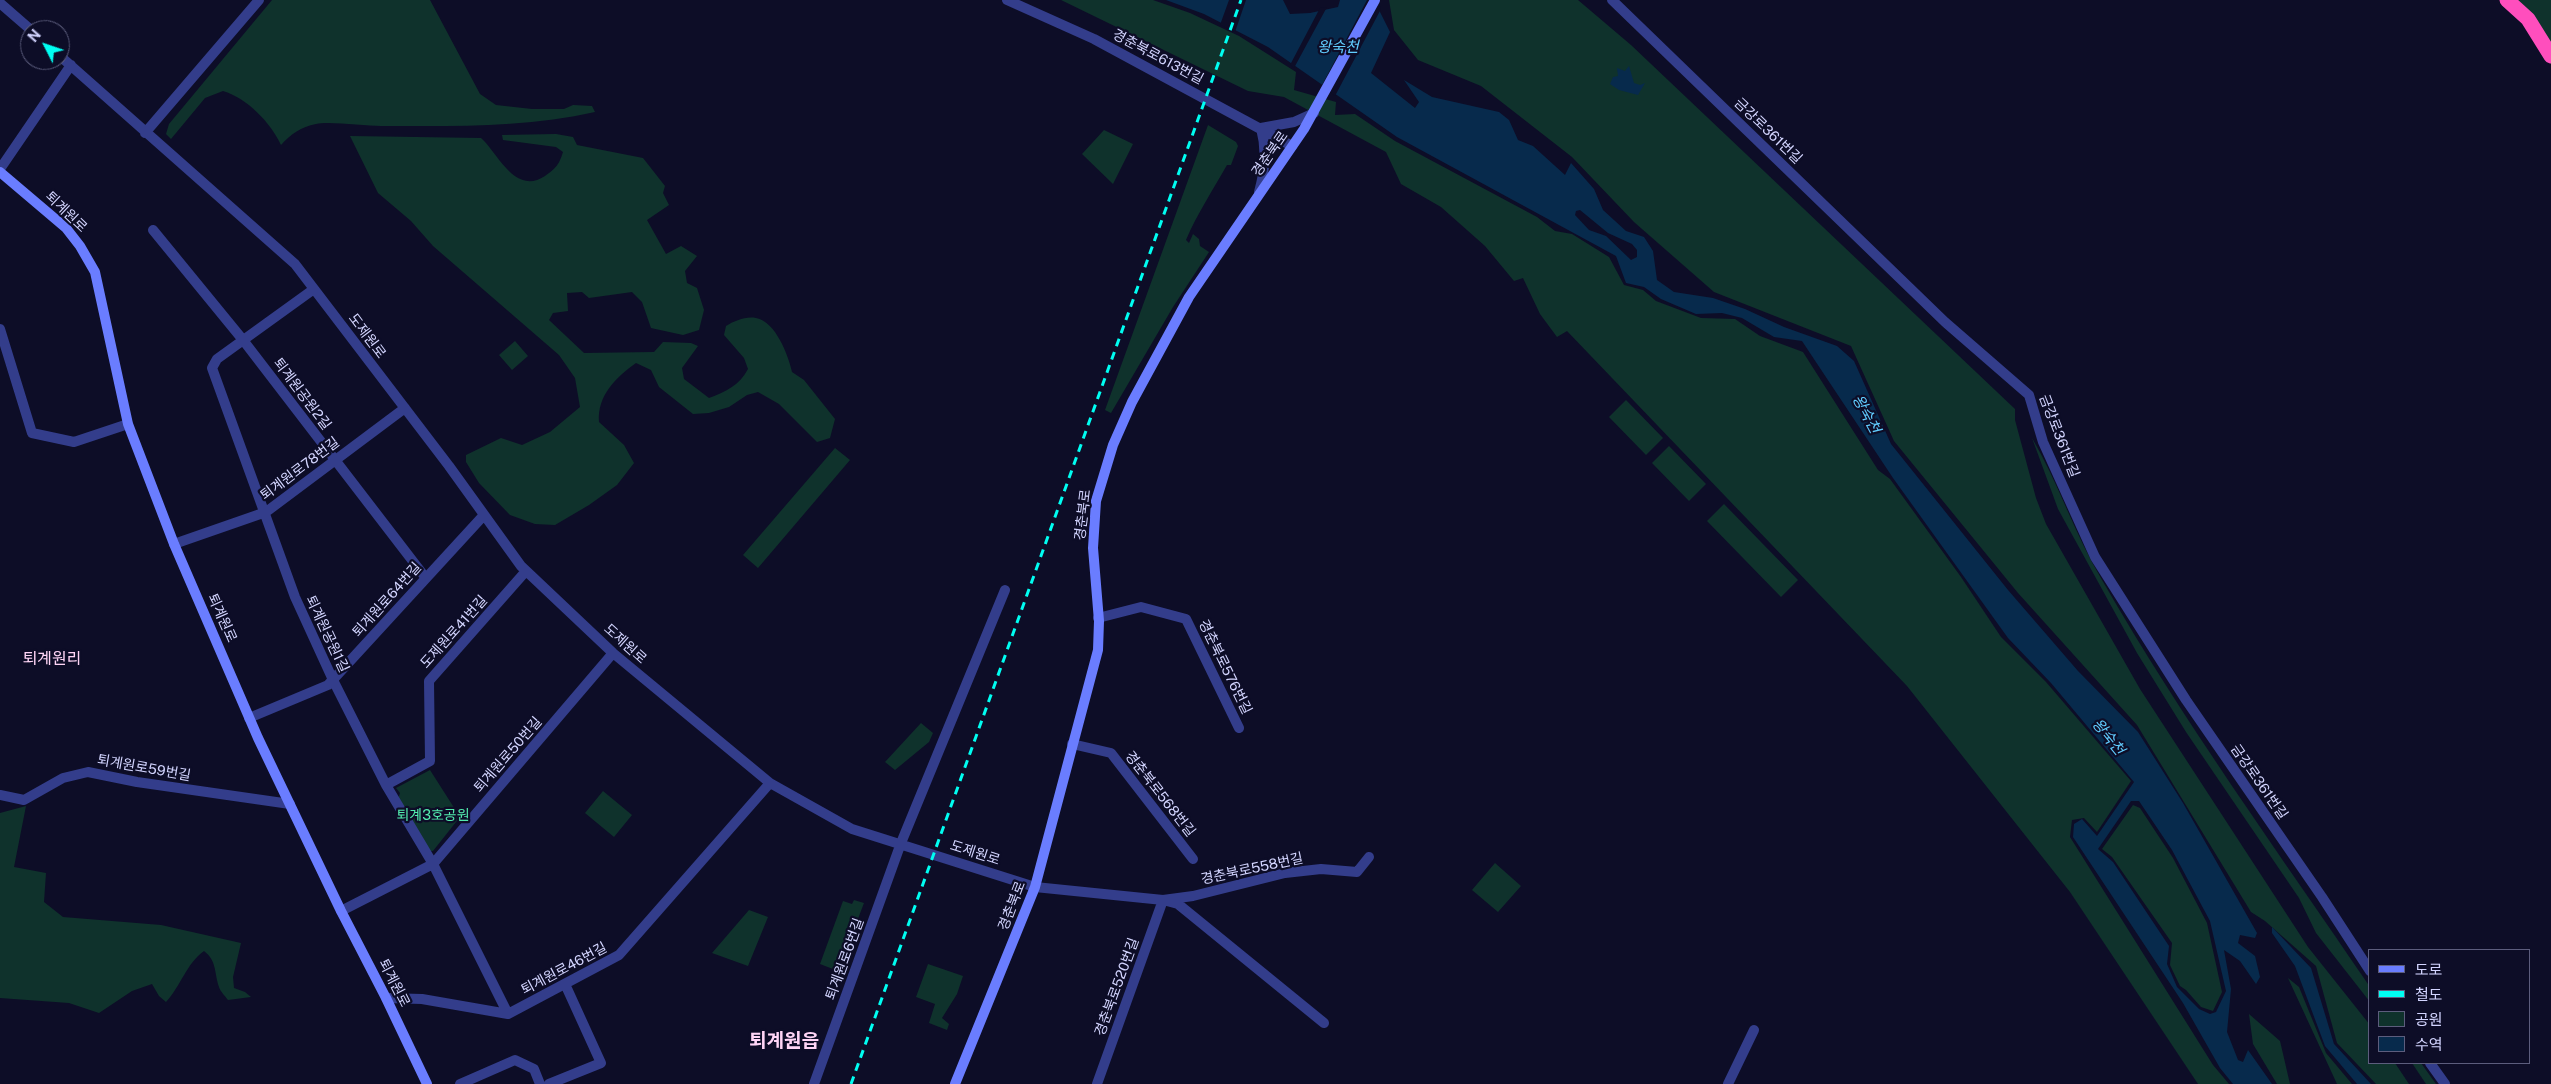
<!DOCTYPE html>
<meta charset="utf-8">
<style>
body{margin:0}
#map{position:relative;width:2551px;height:1084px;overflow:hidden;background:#0d0d27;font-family:"Public Sans","Noto Sans KR",sans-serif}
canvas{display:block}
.legend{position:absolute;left:2368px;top:949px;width:162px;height:115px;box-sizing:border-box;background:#0d0d27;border:1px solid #5c5d7d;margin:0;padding:6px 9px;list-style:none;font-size:15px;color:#d3d5ff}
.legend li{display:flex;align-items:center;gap:10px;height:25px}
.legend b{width:25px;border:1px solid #5c5d7d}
.north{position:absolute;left:20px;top:20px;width:50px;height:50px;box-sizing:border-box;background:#0d0d27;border:1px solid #5c5d7d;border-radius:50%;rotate:311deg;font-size:14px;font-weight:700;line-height:20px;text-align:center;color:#d3d5ff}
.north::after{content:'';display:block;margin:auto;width:18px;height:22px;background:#00fef2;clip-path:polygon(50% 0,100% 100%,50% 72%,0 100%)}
</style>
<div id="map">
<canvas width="2551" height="1084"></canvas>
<ul class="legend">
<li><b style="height:6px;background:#6a7dff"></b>도로</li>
<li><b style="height:6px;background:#00fef2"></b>철도</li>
<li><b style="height:14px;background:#0f322c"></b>공원</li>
<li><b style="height:14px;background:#072a4c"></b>수역</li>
</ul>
<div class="north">N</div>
</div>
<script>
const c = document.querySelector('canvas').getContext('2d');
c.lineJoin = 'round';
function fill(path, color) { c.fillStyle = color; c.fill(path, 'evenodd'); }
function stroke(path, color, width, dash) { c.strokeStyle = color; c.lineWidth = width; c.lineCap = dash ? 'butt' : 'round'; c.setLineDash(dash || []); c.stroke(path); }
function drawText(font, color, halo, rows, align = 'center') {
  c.font = font + ' "Public Sans","Noto Sans KR",sans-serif'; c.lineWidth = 4.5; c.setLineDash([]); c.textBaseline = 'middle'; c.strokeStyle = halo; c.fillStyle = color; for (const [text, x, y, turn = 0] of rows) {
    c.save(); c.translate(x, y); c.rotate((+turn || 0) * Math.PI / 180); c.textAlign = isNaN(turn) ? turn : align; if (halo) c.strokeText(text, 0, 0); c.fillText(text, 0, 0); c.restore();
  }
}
fill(new Path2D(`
 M272,0H430L480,94L496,105L532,109H564L573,105L592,106L595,112C526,128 452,126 381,126C365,126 329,121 316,124C301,127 291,134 281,145C271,123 247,98 223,91L205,98L171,139L166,134L169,124Z
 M1061,0H1153L1190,13L1239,36L1296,72L1294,90L1336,102L1335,115L1355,114L1395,141L1537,217L1555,231L1572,234L1609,257L1624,285L1643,290L1656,301L1701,318L1735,319L1760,336L1803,352L1878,470L1890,479L1961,577L2001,637L2046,682L2131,781L2097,832L2084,818L2072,820L2070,837L2213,1065L2229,1084H2198L2070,892L1907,686L1567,331L1557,337L1540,314L1523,278L1514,281L1485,246L1441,207L1401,184L1386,152L1284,97L1248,91Z
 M1389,0H1578L1631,45L2015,409V420L2036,498L2046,524L2140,689L2308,947L2370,1025V1063H2395L2409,1084H2376L2337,1043L2316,966L2265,921L2251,912L2137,725L2018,593L1894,441L1851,346L1714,292L1634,222L1572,157L1481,86L1418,60L1394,30Z
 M2517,0H2551V44Z
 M1208,125L1236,142L1238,146L1231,165H1227C1213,190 1197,214 1186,240L1189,243L1193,234L1199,239L1200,246L1209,252L1173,307L1111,413L1105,410Z
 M1104,130L1133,144L1113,184L1082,154Z
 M556,134L573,137L577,145L643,158L665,186L663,193L669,205L647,220L666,254L681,246L697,256L685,271L687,283L697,288L704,310L699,330L683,335L651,328L642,302L632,292L589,298L582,292L567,293L568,311L553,313L549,320L584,353L654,352L663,342L691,343L698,346L682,368L684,379L709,398C725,392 740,385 748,369L744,358L724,335L726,326C734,321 746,316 756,318C776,322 788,355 792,372L804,380L835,419L830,438L817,442L779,404L758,392L747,395L729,407L709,413L693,414L659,387L651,370L636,363C616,377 597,396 599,422L624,445L634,463L617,485L589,505L555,525L535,524L510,515L479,483L466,462V455L501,438L522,445L550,432L580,407L575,378L559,355L433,246L411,221L378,193L350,136L481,138C498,153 515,196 545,176C556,168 559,165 563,152L556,147L503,140L502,135Z
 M515,341L528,356L512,370L499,355Z
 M1626,400L1663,438L1646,455L1609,417Z
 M2032,438C2059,484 2075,535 2102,580C2183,721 2279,853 2370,987V1002L2316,933L2299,898L2186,732L2137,653L2058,509Z
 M1669,446L1706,484L1689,501L1652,463Z
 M835,448L850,460L758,568L743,555Z
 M1724,504L1798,580L1781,597L1707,521Z
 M921,723L933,733L929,742L895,770L885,762Z
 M430,770L460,817L433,851H429L398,799L400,793L396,788Z
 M603,791L632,815L614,837L585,813Z
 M2133,805L2140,808L2173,858L2207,923L2222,992L2213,1011L2201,1007L2186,990L2180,986L2170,965L2172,943L2112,857L2102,849Z
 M26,806L14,867L46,873L44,902L63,917L161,925L241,943L233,977L234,988L245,992L251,997L228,1000C225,996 220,991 219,987C214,972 217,961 204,951C186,964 181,986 166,1002L159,996L152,984L132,991L99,1013L69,1003L0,998V813Z
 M1495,863L1521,886L1498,912L1472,890Z
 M854,900L864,903L838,971L820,964L843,901L852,904Z
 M749,910L768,917L748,966L712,953Z
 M928,964L963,976L957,994L942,1018L949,1024L947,1030L929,1023L935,1004L916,997Z
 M2288,978L2299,987L2326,1053L2352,1084H2337Z
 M2249,1014L2280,1041L2290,1084H2277L2253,1044Z
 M2412,1063H2421L2436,1084H2426Z`), '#0f322c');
fill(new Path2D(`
 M1166,0H1283L1290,14L1310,13L1338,7L1340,0H1374L1390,32L1371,73L1415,108L1419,102L1404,80L1432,97L1499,112L1509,120L1518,140L1533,146L1565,175L1571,163L1594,189L1603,210L1626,231L1644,237L1653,251L1657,280L1674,292L1713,298L1745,309L1784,327L1837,346L1854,361L1891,444L2008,590L2078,671L2138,732L2183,803L2257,933L2255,938L2240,935L2238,943L2255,956L2260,977L2256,984L2240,961L2224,950L2231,989L2227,1032L2238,1060L2243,1062L2248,1050L2272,1084H2233L2220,1068L2183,1003L2073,837L2074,824L2082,819L2097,836L2134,782L2051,683L2008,638L1893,478L1802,341L1774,337L1742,318L1722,313L1696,314L1661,299L1644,287L1626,283L1616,256L1397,137L1268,47L1204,14ZM1580,210L1608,233L1632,244L1637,250V257L1631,260L1606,236L1589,230L1575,215L1576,211ZM2131,801H2139L2172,850L2210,921L2226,991L2216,1012L2210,1014L2199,1009L2177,987L2167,964L2169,946L2113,862L2098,849Z
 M1629,66L1634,83L1640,85L1645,83L1638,95L1619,90L1610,84L1613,77L1618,76L1617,68L1625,71Z
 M2272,927L2311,968L2334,1044L2371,1084H2357L2325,1046L2295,966L2272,933Z`), '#072a4c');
fill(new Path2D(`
 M1229,0H1246L1235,32L1220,25Z
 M1367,0H1377L1381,9L1335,96L1321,87Z
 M1327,7L1294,68L1290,65L1320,8Z`), '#0d0d27');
stroke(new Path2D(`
 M1007,0L1094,39L1292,146
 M1612,0L1945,322L2029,395L2043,442L2095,557L2186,700L2322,897L2370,971
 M0,3L31,30
 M60,56L295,264L449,466L521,566L613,653L770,783L852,829L1035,887L1163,900L1178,904L1324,1023
 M145,133L259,0
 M0,169L71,65
 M1259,192C1265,170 1267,151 1261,128L1294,122L1314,113
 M153,230L243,340L425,577
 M314,289L217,359L212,368L295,597L333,680L386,785L433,864L508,1014
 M0,329L32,433L74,442L128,424
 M174,544L266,512L405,408
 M1098,618L1141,607L1186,619L1239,728
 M249,718L328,685L484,515
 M1072,744L1111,753L1193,859
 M386,785L430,761L429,681L526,571
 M0,795L24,800L63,778L88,772L137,782L290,804
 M341,911L433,864L613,653
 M386,998L422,999L508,1014L619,955L770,783
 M2430,1063L2445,1084
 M460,1084L515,1060L534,1069L540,1084
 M549,1084L601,1063L565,984
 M814,1084L901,843L1005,590
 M1097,1084L1163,900L1193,896L1285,873L1321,869L1357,872L1369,857
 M1728,1084L1754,1030`), '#333d8b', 10);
stroke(new Path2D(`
 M0,172L66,228L80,246L95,272L128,424L174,544L258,738L341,911L386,998L427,1084
 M955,1084L1035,887L1098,650L1099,621L1093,548L1096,501L1113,445L1132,402L1189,297L1304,129L1375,0`), '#6a7dff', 10);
stroke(new Path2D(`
 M2507,0L2528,19L2551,56`), '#ff4ebd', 15);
stroke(new Path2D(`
 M851,1084L1241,0`), '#00fef2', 3, [8, 6]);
drawText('14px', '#d3d5ff', '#0d0d27', [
 ["경춘북로613번길",1158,57,28],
 ["금강로361번길",1768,131,44],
 ["경춘북로",1270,154,-55],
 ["퇴계원로",66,212,44],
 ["도제원로",367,336,53],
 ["퇴계원공원2길",302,394,53],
 ["금강로361번길",2059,436,69],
 ["퇴계원로78번길",300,469,-37],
 ["경춘북로",1083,515,-83],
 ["퇴계원로64번길",387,600,-48],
 ["퇴계원로",222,618,66],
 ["도제원로41번길",454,632,-48],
 ["퇴계원공원1길",327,634,65],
 ["도제원로",625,644,42],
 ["경춘북로576번길",1225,667,64],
 ["퇴계원로50번길",508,755,-49],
 ["퇴계원로59번길",144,768,10],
 ["금강로361번길",2259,782,55],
 ["경춘북로568번길",1160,794,52],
 ["도제원로",975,853,18],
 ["경춘북로558번길",1252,869,-12],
 ["경춘북로",1012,906,-69],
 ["퇴계원로6번길",845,959,-70],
 ["퇴계원로46번길",564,969,-28],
 ["퇴계원로",394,983,63],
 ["경춘북로520번길",1117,987,-70]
]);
drawText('14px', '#53ebae', '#0d0d27', [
 ["퇴계3호공원",433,816]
]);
drawText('italic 15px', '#61cdff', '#0d0d27', [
 ["왕숙천",1338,47],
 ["왕숙천",1866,414,62],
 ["왕숙천",2108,737,51]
]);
drawText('16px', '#ffd5f6', '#0d0d27', [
 ["퇴계원리",52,659]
]);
drawText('bold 19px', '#ffd5f6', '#0d0d27', [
 ["퇴계원읍",784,1041]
]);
</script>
